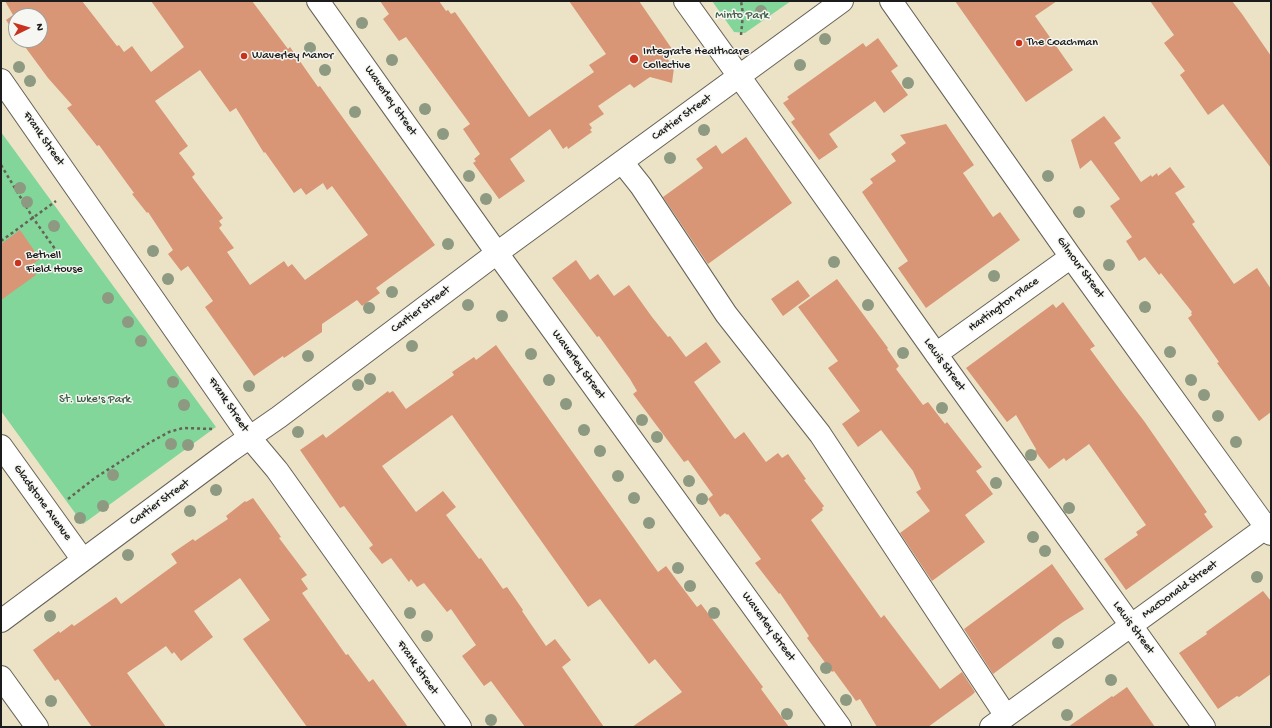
<!DOCTYPE html>
<style>
body{margin:0}
#map{position:relative;width:1272px;height:728px;overflow:hidden;background:#ece3c6;font-family:"Gochi Hand",sans-serif}
canvas{display:block}
.frame{position:absolute;inset:0;border:2px solid #1c1c1c;pointer-events:none}
.north{position:absolute;left:8px;top:8px;width:40px;height:40px;box-sizing:border-box;background:#f6f6f2;border:1px solid #9f9f9c;border-radius:50%;rotate:85deg;font-size:11px;font-weight:700;line-height:16px;text-align:center;color:#1c1c1c}
.north::after{content:'';display:block;margin:auto;width:14px;height:18px;background:#c8321e;clip-path:polygon(50% 0,100% 100%,50% 72%,0 100%)}
</style>
<div id="map">
<canvas width="1272" height="728"></canvas>
<div class="frame"></div>
<div class="north">N</div>
</div>
<script>
const c = document.querySelector('canvas').getContext('2d');
c.lineJoin = 'round';
function fill(path, color) { c.fillStyle = color; c.fill(path, 'evenodd'); }
function stroke(path, color, width, dash) { c.strokeStyle = color; c.lineWidth = width; c.lineCap = dash ? 'butt' : 'round'; c.setLineDash(dash || []); c.stroke(path); }
function drawText(font, color, halo, rows, align = 'center') {
  c.font = font + ' "Gochi Hand",sans-serif'; c.lineWidth = 3; c.setLineDash([]); c.textBaseline = 'middle'; c.strokeStyle = halo; c.fillStyle = color; for (const [text, x, y, turn = 0] of rows) {
    c.save(); c.translate(x, y); c.rotate((+turn || 0) * Math.PI / 180); c.textAlign = isNaN(turn) ? turn : align; if (halo) c.strokeText(text, 0, 0); c.fillText(text, 0, 0); c.restore();
  }
}
fill(new Path2D(`
 M712,1H791L745,33L734,32Z
 M1,132L216,427L83,524L1,411Z`), '#82d699');
fill(new Path2D(`
 M5,1H82L117,46L119,45L124,52L132,46L151,72L184,47L151,1H252L288,49L290,47L318,87L320,86L338,111L435,245L376,288L380,293L362,306L357,300L322,324V332L284,358L283,356L254,376L205,307L213,301L188,266L181,271L168,254L173,250L148,212L147,213L132,194L134,193L99,145L97,146L67,108L72,105L48,78L20,40H40V16H16V35L6,20L13,15ZM200,70L230,112L236,108L264,153L265,152L294,193L301,188L306,195L323,183L327,190L332,186L368,235L305,280L292,264L288,267L284,261L250,285L227,252L234,248L219,228L222,225L219,221L223,218L192,177L195,174L179,153L188,146L155,101Z
 M380,1H439L446,11L448,10L451,14L455,12L529,117L594,72L589,65L606,54L569,1H639L672,49L665,55L674,68L672,83L650,77L634,88L630,84L598,106L604,114L589,124L592,128L590,130L592,132L568,149L567,146L563,149L550,129L510,159L525,181L499,199L473,163L476,161L474,159L480,154L463,129L470,124L406,37L399,41L383,19L389,14Z
 M955,1H1057L1035,16L1073,70L1026,102Z
 M1150,1H1232L1242,14L1271,56V168L1223,104L1208,115L1180,75L1185,71L1164,43L1174,35Z
 M878,38L898,66L891,71L908,95L884,113L875,101L829,134L838,147L819,160L791,122L795,119L783,103L789,99L787,97L863,43L866,47Z
 M1104,116L1121,138L1114,143L1141,182L1151,175L1152,177L1157,173L1158,176L1170,167L1185,187L1175,193L1195,222L1192,224L1234,284L1257,268L1271,289V412L1259,421L1217,363L1219,362L1188,318L1192,315L1191,313L1192,312L1161,273L1159,275L1145,257L1139,261L1126,241L1132,237L1110,206L1120,199L1091,160L1080,169L1071,140Z
 M946,124L974,165L963,173L993,217L1000,212L1020,240L926,308L898,268L908,261L862,192L873,183L870,179L896,161L891,154L906,143L900,135Z
 M746,137L792,203L708,264L663,197L703,168L696,159L716,145L722,154Z
 M20,230L40,259L30,266L36,275L1,300V244Z
 M576,260L590,280L598,274L614,296L629,285L652,317L668,337L670,336L686,357L706,342L721,362L694,382L735,439L744,432L766,462L778,453L782,458L788,454L806,479L804,480L824,506L822,508L823,510L811,520L881,618L884,615L940,689L962,672L975,692L972,695L928,727H877L860,699L856,701L834,671L832,672L807,638L809,636L780,593L779,594L755,563L761,559L728,514L727,515L725,513L720,517L708,499L713,495L688,460L684,462L633,394L637,391L630,379L599,336L597,337L552,278Z
 M837,279L888,348L887,349L899,366L896,369L923,405L928,402L945,424L947,422L982,467L976,471L993,494L965,515L985,542L932,581L900,533L930,511L916,492L921,489L913,471L881,430L858,447L842,424L860,411L828,368L838,361L798,307Z
 M798,280L810,296L783,316L771,299Z
 M1063,302L1095,346L1090,349L1124,395L1144,421L1207,512L1204,514L1213,527L1126,590L1104,559L1138,535L1136,532L1146,525L1113,478L1089,444L1066,461L1064,458L1049,469L1035,451L1036,449L1016,415L1007,422L966,368L1053,304L1056,308Z
 M496,345L658,572L666,566L697,607L701,604L763,687L761,689L789,727H632L682,692L655,659L649,664L600,599L588,607L452,415L382,466L416,512L443,491L456,507L446,515L479,559L481,558L503,589L507,587L523,610L522,611L546,646L555,639L571,660L562,667L604,727H525L491,681L484,686L462,656L476,645L451,609L447,612L424,583L417,587L411,579L409,582L391,558L382,564L369,548L373,545L344,506L340,508L300,450L323,434L326,438L388,391L389,393L393,391L406,409L454,375L452,372L474,357L476,360Z
 M253,498L281,537L279,538L307,575L301,579L308,589L302,593L346,655L348,654L369,682L373,679L408,727H307L243,639L270,620L240,578L194,611L213,637L181,661L174,652L172,654L166,646L127,673L166,727H92L58,679L55,681L33,650L59,631L60,633L72,624L74,626L116,597L121,604L177,563L171,554L193,539L195,541L228,519L226,516L245,501L246,502Z
 M1052,564L1084,609L1063,622L993,674L964,629Z
 M1263,591L1271,601V674L1239,697L1237,696L1218,709L1179,653L1207,634L1206,632Z
 M1127,687L1155,727H1068L1112,696L1113,697Z`), '#d89676');
const minor = new Path2D(`
 M318,1L497,253L840,727
 M685,1L759,104L936,354L1204,727
 M891,1L1071,257L1271,534
 M1,80L250,438L277,470L460,727
 M622,162L641,186L726,314L820,434L1006,716
 M936,354L1071,257
 M1,446L83,560
 M1,621L230,451L279,417L497,253L842,1
 M1,677L37,727
 M991,727L1271,524`);
stroke(minor, '#656258', 24);
stroke(new Path2D(`
 M741,35L743,14L741,1
 M1,165L33,218L55,249
 M1,241L56,201
 M68,499L95,478L149,443L169,432L183,428L214,429`), '#656258', 2.5, [3, 3]);
stroke(minor, '#fff', 22);
c.fillStyle = '#8d9981';
for (const [x, y] of [
 [761,11],
 [362,23],
 [825,39],
 [310,48],
 [392,60],
 [800,65],
 [19,67],
 [325,70],
 [30,81],
 [908,83],
 [425,109],
 [355,112],
 [704,130],
 [443,134],
 [670,158],
 [469,176],
 [1048,176],
 [20,188],
 [486,199],
 [27,202],
 [1079,212],
 [54,226],
 [448,244],
 [153,251],
 [834,262],
 [1109,265],
 [994,276],
 [168,279],
 [392,292],
 [108,298],
 [468,305],
 [868,305],
 [1145,307],
 [369,308],
 [502,316],
 [128,322],
 [141,341],
 [412,346],
 [1170,352],
 [903,353],
 [531,354],
 [308,356],
 [370,379],
 [549,380],
 [1191,380],
 [173,382],
 [358,385],
 [249,386],
 [1204,395],
 [566,404],
 [184,405],
 [942,408],
 [1218,416],
 [642,420],
 [584,430],
 [298,432],
 [657,437],
 [1236,442],
 [171,444],
 [188,445],
 [600,451],
 [1031,455],
 [113,475],
 [618,476],
 [689,481],
 [996,483],
 [216,490],
 [634,498],
 [702,499],
 [103,506],
 [1069,508],
 [190,511],
 [80,518],
 [649,523],
 [1033,537],
 [1045,551],
 [128,555],
 [678,568],
 [1257,577],
 [690,586],
 [410,613],
 [714,613],
 [50,616],
 [427,636],
 [1058,643],
 [826,668],
 [1111,680],
 [846,700],
 [51,701],
 [787,714],
 [1067,715],
 [491,720]
]) { c.beginPath(); c.arc(x, y, 6, 0, 2 * Math.PI); c.fill(); }
for (const [x, y, r, color] of [
 [1019,43,4,"#c8321e"],
 [244,56,4,"#c8321e"],
 [634,59,5,"#c8321e"],
 [18,263,4,"#c8321e"]
]) { const dot = new Path2D(); dot.arc(x, y, r, 0, 2 * Math.PI); c.fillStyle = color; c.fill(dot); stroke(dot, '#f6f6f2', 1.5); }
drawText('12px', '#405d48', '#f6f6f2', [
 ["Minto Park",742,16],
 ["St. Luke's Park",95,400]
]);
drawText('12px', '#1c1c1c', '#f6f6f2', [
 ["The Coachman",1027,43],
 ["Integrate Healthcare",643,52],
 ["Collective",643,66],
 ["Waverley Manor",252,56],
 ["Bethell",26,256],
 ["Field House",26,270]
], 'left');
drawText('12px', '#1c1c1c', '#f6f6f2', [
 ["Waverley Street",390,101,55],
 ["Cartier Street",682,118,-36],
 ["Frank Street",43,139,55],
 ["Gilmour Street",1080,268,54],
 ["Hartington Place",1004,305,-36],
 ["Cartier Street",421,310,-37],
 ["Waverley Street",578,365,54],
 ["Lewis Street",944,365,54],
 ["Frank Street",228,405,56],
 ["Gladstone Avenue",42,503,54],
 ["Cartier Street",160,503,-36],
 ["MacDonald Street",1180,590,-36],
 ["Waverley Street",768,627,54],
 ["Lewis Street",1133,628,54],
 ["Frank Street",417,668,55]
]);
</script>
